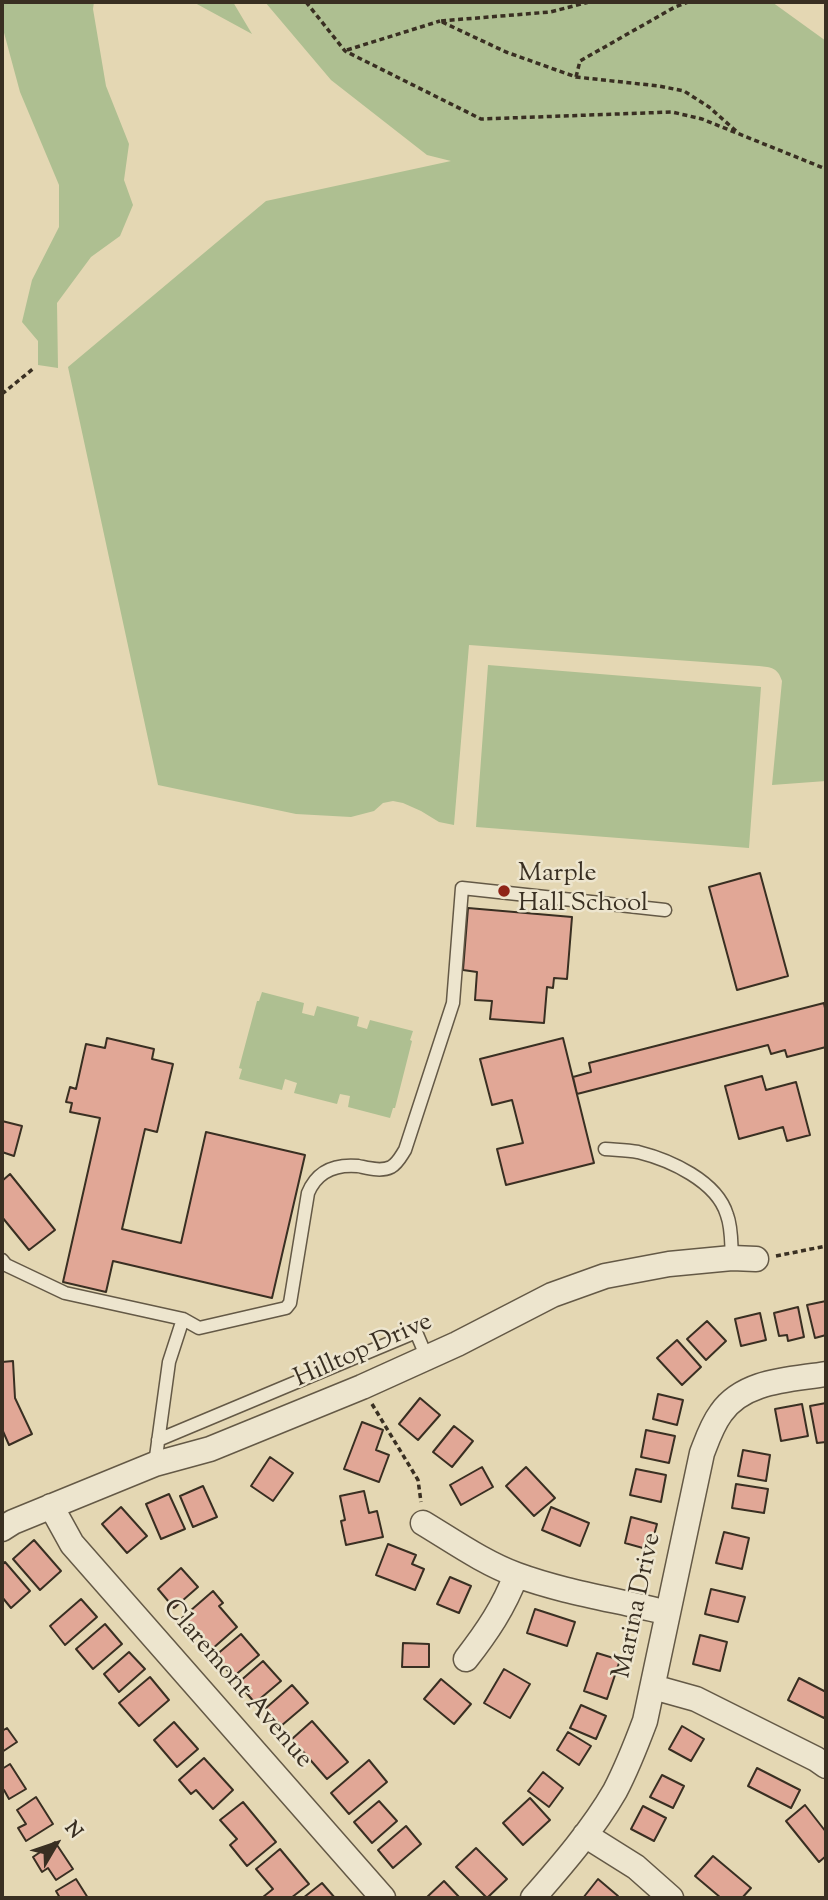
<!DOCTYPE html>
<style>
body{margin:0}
#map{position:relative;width:828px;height:1900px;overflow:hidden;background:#e4d7b3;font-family:"Sorts Mill Goudy",serif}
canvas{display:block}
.frame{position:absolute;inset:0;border:4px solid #392f22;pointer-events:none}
.north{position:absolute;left:21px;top:1809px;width:70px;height:70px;-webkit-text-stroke:5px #ede5ce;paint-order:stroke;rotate:51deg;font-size:19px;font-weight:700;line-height:28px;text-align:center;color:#392f22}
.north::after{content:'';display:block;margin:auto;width:24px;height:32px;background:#392f22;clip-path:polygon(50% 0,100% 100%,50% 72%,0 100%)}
</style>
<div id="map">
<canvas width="828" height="1900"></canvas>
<div class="frame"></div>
<div class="north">N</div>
</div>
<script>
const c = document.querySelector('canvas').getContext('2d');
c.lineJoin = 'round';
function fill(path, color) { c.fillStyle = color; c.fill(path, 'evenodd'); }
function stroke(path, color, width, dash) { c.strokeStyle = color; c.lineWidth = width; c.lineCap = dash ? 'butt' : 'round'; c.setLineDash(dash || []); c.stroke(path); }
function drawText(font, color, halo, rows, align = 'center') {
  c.font = font + ' "Sorts Mill Goudy",serif'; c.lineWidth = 5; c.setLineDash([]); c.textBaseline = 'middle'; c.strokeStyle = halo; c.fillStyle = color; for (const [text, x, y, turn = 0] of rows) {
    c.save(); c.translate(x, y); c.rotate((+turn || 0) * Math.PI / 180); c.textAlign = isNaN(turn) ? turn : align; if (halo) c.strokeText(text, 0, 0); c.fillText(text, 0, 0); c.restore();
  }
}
fill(new Path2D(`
 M2,2H94L93,9L106,86L129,144L124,180L133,205L120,236L91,257L57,303L58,368L38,365V341L22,322L32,280L59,227V185L20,92L3,29Z
 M192,2H233L252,34L195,3Z
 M265,2H772L826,41V781L772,785L782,681C778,668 771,667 759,666L469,645L454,825L439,822L421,811L403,803L393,801L383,803L374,811L351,817L296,814L158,785L68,367L266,201L451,161L427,155L331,80Z
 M488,665L761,687L749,848L476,827Z
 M262,992L304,1003L302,1013L314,1016L317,1006L359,1017L357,1026L367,1029L370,1020L413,1031L410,1040L412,1041L395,1108H393L390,1118L348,1107L350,1096L340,1094L337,1104L294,1093L297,1083L285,1079L282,1090L239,1079L242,1069L239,1068L257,1001H259Z`), '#aebf91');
const building = new Path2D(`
 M760,873L788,976L737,990L709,887Z
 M468,908L572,917L567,979L554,978L553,988L547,987L544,1023L490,1019L492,1001L475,1000L477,972L463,970Z
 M824,1003L826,1013V1047L787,1057L785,1050L771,1054L768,1045L577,1094L573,1077L591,1072L589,1063Z
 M107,1038L154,1049L152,1059L173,1064L157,1132L145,1129L122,1229L181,1243L206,1132L305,1155L272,1298L113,1261L106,1292L63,1282L100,1118L70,1112L72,1103L66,1102L70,1087L76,1089L86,1044L105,1048Z
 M563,1038L594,1163L506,1185L497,1149L523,1143L512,1100L492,1105L480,1059Z
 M762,1076L766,1090L796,1082L810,1135L787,1141L783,1127L739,1139L725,1086Z
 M2,1121L22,1126L14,1156L2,1152Z
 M10,1174L55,1230L29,1250L2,1217V1181Z
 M826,1301V1335L815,1338L807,1305Z
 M798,1307L804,1337L788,1341L787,1335L779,1336L774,1313Z
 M760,1313L766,1340L741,1346L735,1319Z
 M707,1321L726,1341L706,1360L687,1339Z
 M677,1340L701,1367L682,1385L657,1358Z
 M13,1361L15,1398L32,1434L9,1445L2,1429V1362Z
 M658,1394L683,1400L677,1425L653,1419Z
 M420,1398L440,1415L418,1440L399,1424Z
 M826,1403V1442L817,1443L810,1406Z
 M802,1404L808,1436L781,1441L775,1409Z
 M362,1422L383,1430L376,1450L389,1455L379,1482L344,1469Z
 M454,1426L473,1441L452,1467L433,1452Z
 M646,1430L675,1436L669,1463L641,1457Z
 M743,1450L770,1455L766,1481L738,1476Z
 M270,1457L293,1473L273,1501L251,1486Z
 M482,1467L493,1487L461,1505L450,1485Z
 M526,1467L555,1498L534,1516L506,1486Z
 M636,1469L666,1475L661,1502L630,1495Z
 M736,1484L768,1489L764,1513L732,1508Z
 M203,1486L217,1517L193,1527L180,1496Z
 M364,1491L369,1513L377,1511L383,1537L346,1545L341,1521L345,1520L340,1496Z
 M169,1494L185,1529L161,1539L146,1504Z
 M121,1507L147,1536L127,1553L102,1524Z
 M551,1507L589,1523L580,1546L542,1530Z
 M631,1517L657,1524L650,1550L625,1543Z
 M724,1532L749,1538L742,1569L716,1563Z
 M34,1540L61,1571L40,1590L13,1559Z
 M388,1544L416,1555L412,1564L424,1569L415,1590L376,1575Z
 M5,1562L30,1591L11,1608L2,1597V1565Z
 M181,1568L198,1587L174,1608L158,1589Z
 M450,1577L471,1586L459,1613L437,1604Z
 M711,1589L745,1597L738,1622L705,1614Z
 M213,1591L223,1603L219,1606L237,1627L211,1650L182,1618Z
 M81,1599L97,1617L65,1645L50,1626Z
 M535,1609L575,1622L567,1646L527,1633Z
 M105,1624L122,1644L93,1669L76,1649Z
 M241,1634L259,1655L233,1677L215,1656Z
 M700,1635L727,1642L720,1671L693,1664Z
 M403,1643L429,1644V1667H402Z
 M129,1652L145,1669L119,1692L104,1674Z
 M597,1653L620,1660L607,1699L584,1691Z
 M263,1661L281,1681L255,1703L238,1683Z
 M504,1669L530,1684L510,1718L484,1703Z
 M150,1677L169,1700L139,1726L119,1703Z
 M799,1678L826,1692V1715L824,1718L788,1700Z
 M441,1679L471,1704L454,1724L424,1699Z
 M292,1685L308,1703L281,1726L266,1708Z
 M581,1705L606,1716L596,1739L570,1728Z
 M312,1721L348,1762L327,1779L292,1739Z
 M174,1722L198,1749L177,1767L154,1740Z
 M682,1726L704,1739L691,1761L669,1749Z
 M7,1728L17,1742L2,1752V1731Z
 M568,1732L591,1746L579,1765L557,1750Z
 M204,1758L233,1790L213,1809L196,1790L191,1794L179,1780Z
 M369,1760L387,1782L349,1814L331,1793Z
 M10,1764L26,1789L9,1799L4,1790L2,1791V1769Z
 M757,1768L800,1790L791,1808L748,1786Z
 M543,1772L563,1788L549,1807L528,1791Z
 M662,1775L684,1786L673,1808L650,1797Z
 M36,1797L53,1824L26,1841L18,1828L26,1824L17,1810Z
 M530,1798L550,1820L523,1845L503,1823Z
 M379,1801L397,1821L372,1843L354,1822Z
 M243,1802L276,1842L247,1866L230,1845L237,1839L220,1820Z
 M805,1805L826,1832V1856L819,1862L786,1821Z
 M643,1806L666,1818L654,1841L631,1829Z
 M406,1826L421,1844L393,1868L378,1850Z
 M55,1842L73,1869L56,1880L48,1868L42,1872L33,1857Z
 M476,1848L507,1879L487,1898L456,1867Z
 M280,1849L309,1884L291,1898H264L263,1897L273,1889L256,1869Z
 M713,1856L751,1888L742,1898H721L695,1876Z
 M76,1879L88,1898H60L56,1891Z
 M598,1879L618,1896L616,1898H583Z
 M444,1881L460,1898H426Z
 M322,1883L335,1898H303Z`);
fill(building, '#e1a796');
stroke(building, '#392f22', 2);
const service = new Path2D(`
 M605,1149C616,1150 627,1150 638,1152C670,1160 717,1181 727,1215C732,1228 731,1244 732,1258
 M2,1260L6,1265L65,1293L183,1319L199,1328L286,1308L290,1303L308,1193C317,1171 335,1164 358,1166C368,1168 381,1172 391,1167C398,1163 401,1156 405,1150L453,1003L462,888L665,910
 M158,1440L416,1332L427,1358
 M155,1464L169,1362L183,1319`);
const minor = new Path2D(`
 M51,1506L72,1544L383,1898
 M423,1523C453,1541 484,1563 517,1575C566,1593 618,1600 668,1613
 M2,1529L13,1522L155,1464L210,1449L362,1387L457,1344L552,1295L605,1276L669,1264L732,1258L756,1259
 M466,1659C487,1632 504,1607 516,1575
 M653,1687L696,1699L816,1759L826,1766
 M585,1835L636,1867L671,1898
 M533,1898C562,1865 593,1829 615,1791C627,1768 636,1745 645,1721L702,1453C707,1440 712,1425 721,1413C744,1380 790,1380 826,1374`);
stroke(service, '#645946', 15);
stroke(minor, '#645946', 27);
stroke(new Path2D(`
 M306,2L345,51L481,119L672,112L702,119L826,169
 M589,2L550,12L440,21L506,52L576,77L659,86L684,91L709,107L736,131
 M347,50L440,21
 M576,77L580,61L675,7L688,2
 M2,394L34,368
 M776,1256L826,1246
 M372,1404L418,1480L421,1502`), '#392f22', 3.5, [5, 3.5]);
stroke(service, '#ede5ce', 12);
stroke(minor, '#ede5ce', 24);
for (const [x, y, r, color] of [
 [504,891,7,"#8f2418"]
]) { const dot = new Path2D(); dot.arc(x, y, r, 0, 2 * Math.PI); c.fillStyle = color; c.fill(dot); stroke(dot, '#ede5ce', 2.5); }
drawText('26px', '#392f22', '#ede5ce', [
 ["Marple",518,876],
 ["Hall School",518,906]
], 'left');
drawText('26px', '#392f22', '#ede5ce', [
 ["Hilltop Drive",364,1352,-24],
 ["Marina Drive",639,1606,-78],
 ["Claremont Avenue",236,1685,49]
]);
</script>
